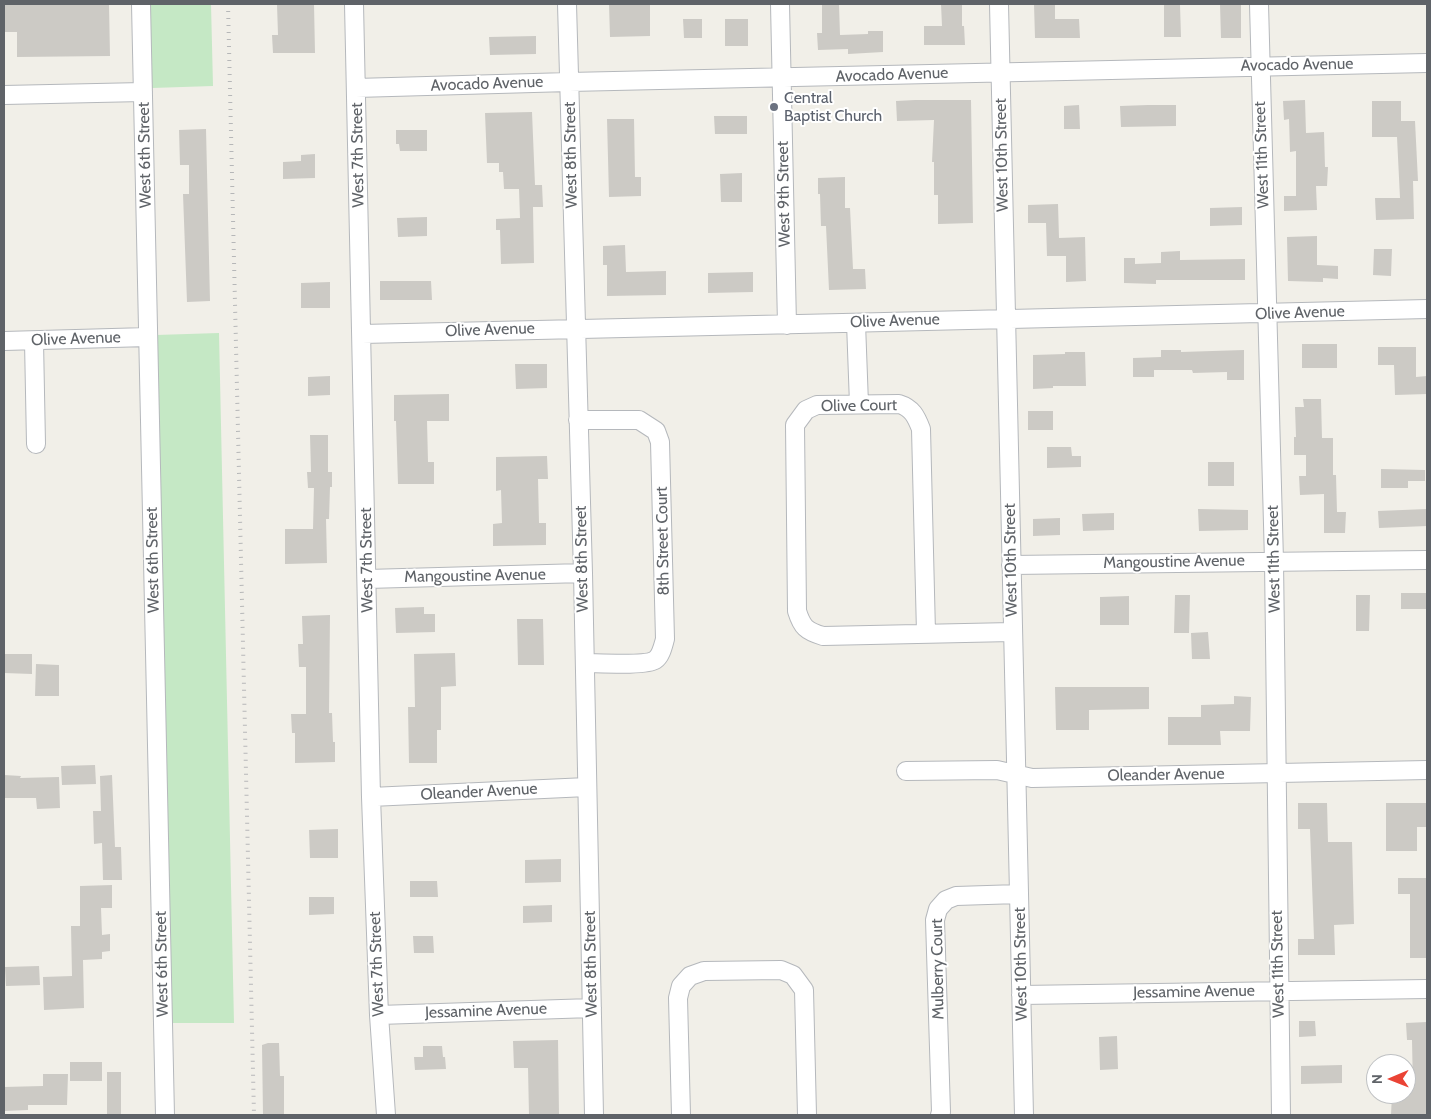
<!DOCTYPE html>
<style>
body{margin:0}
#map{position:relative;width:1431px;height:1119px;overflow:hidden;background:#f1efe8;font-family:Cabin,sans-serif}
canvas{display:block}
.frame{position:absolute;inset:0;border:5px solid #5f6368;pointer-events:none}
.north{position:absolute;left:1366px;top:1054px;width:50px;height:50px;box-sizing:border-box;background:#fff;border:1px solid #bfc1c3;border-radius:50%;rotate:269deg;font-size:14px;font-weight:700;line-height:20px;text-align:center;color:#5f6368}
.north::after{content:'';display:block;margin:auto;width:18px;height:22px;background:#ea4335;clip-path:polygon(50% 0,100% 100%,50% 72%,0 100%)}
</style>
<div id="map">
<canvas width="1431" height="1119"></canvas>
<div class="frame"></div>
<div class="north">N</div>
</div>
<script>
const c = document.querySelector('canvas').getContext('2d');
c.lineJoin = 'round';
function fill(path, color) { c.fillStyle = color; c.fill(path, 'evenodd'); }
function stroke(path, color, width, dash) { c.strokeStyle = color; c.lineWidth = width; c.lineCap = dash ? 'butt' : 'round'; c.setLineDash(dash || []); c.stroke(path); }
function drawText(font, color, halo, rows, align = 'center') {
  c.font = font + ' Cabin,sans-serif'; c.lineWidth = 4; c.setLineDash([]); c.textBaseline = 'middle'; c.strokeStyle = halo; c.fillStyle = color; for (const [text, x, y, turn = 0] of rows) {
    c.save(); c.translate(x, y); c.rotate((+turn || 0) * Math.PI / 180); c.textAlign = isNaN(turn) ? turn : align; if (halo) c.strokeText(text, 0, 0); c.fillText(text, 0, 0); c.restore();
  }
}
fill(new Path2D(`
 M149,4H211L213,86L152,88Z
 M219,333L234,1023H171L156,335Z`), '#c5e8c5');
fill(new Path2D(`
 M4,4H109L110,56L17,57V32H4Z
 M277,4H314L315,53H273L272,35H278Z
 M609,4H650V36L610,37Z
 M822,4H839L840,35L868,34V31H883V52L848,54V49L818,50L817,33H822Z
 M941,4H962V26H964L965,45H924V26H942Z
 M1034,4H1055V19H1079L1080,38H1035Z
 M1220,4H1241V38H1221Z
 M1164,5H1180L1181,37H1164Z
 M683,19H702V38H684Z
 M725,19H748V46H725Z
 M536,36V54L490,55L489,37Z
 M915,100H971L973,223L938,224V195H934V162H932L934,120L897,121L896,101Z
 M1305,100L1306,133L1324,132L1325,167H1328L1327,186H1316L1317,210L1284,211V196H1296V151L1290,152L1289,119L1284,120L1283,101Z
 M1372,101H1401V121H1415L1418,181H1413L1414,219L1376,220L1375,198H1400L1397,137H1372Z
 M1079,105L1080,129H1064V106Z
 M1148,105H1176V126L1121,127L1120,106Z
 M532,112L535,185H542L543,207H533L534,263L501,264L500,230H496V219L520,218L519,189H504L503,172H499V163H487L485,113Z
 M714,116H747V134H715Z
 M607,119H634L635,177H641V196L609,197Z
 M206,129L210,301L187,302L183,194H189V165H180L179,130Z
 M396,130H427V151H400L399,144H396Z
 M315,154V178L283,179V162L301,161V155Z
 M742,173V202H721L720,174Z
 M845,177V208H850L853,269H865L866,289L829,290L826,226H821L820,194H818V178Z
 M1058,204L1059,238L1085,237L1086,281L1066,282V256H1047L1046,223H1028V205Z
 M1242,207V225L1210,226V208Z
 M427,217V236L398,237L397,218Z
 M1317,236V265L1338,266V279L1323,278V282L1288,281L1287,237Z
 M625,245L626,272L666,271V295L607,296V265H603V246Z
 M1374,249H1392L1391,276L1373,275Z
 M1180,251V260L1245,259V280H1156V284L1124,283V258H1135V264L1161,263V252Z
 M753,272V292L708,293V273Z
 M380,281H431L432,300H380Z
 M330,282V308H301V283Z
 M1302,344H1337V368H1302Z
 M1378,347H1416V377L1427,376V394L1395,395L1394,365H1378Z
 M1161,350H1181V352L1244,350V380H1227V372L1193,373L1192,370H1154V377H1133V358L1161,357Z
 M1065,352H1085L1086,386H1053V388L1033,389V355L1065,354Z
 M515,364H547V388L516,389Z
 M330,376V395L308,396V377Z
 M449,394V421H427L428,462H434V484H398L396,421H394V395Z
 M1303,399H1321L1322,438H1333V475H1336L1337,512H1346L1345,533H1324V494L1300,495L1299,476H1306V455H1294V437H1296L1295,407H1304Z
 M1028,411H1053V430H1028Z
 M310,435H328V472H332V487H330L329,519H326L327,563L285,564V529H313L314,488H308L307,472H311Z
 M1047,447H1071L1072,456H1081V467L1047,468Z
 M547,456L548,479H538L539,523H546V545L493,546V524L502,523L501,490L496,491V457Z
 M1208,462H1234V486H1208Z
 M1381,469L1425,470V481H1408V488H1381Z
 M1198,509L1248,510V530L1199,531Z
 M1427,509V526L1379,528L1378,511Z
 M1114,513V530L1083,531L1082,514Z
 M1060,518V535L1033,536V519Z
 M1401,593H1427V609H1401Z
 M1175,595H1190L1189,633H1174Z
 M1356,595H1370L1369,631H1356Z
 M1129,596V625H1100V597Z
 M424,607V614H435V632L396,633L395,608Z
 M330,615L329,713H332L333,742H335V762L295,763V733H292L291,714H306V667H299L298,644H303L302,616Z
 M517,619H543L544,665H518Z
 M1208,632L1210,659H1192L1191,633Z
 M455,653L456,686L441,687V730H437V763H409L408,707H415L414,654Z
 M4,654H32V674L4,673Z
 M36,664L59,665V696H35Z
 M1055,687H1149V709L1089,710V730H1056Z
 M1234,696L1251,697L1250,731H1220L1221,745H1168V717H1201V705L1234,704Z
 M95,765L96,784L62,785L61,766Z
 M4,775L21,776L20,778L59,777L60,808L37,809L36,798H4Z
 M112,775L115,847H121L122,880H103L102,843L94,844L93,811H101L100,776Z
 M1298,803H1327L1328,842H1352L1354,924L1334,925L1335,955H1298V939H1314L1310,829H1298Z
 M1386,803H1427V827H1417V851H1386Z
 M338,829V858H310L309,830Z
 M561,859V882L525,883V860Z
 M1398,878H1427V958H1410V894H1398Z
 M410,881H437L438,897H410Z
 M112,885V908H101L102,935L110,934V951L102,952V959L83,960L84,1008L44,1010L43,977L72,976L71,926H80V886Z
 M309,897H334V914L309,915Z
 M552,905V922L523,923V906Z
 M413,936H433L434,953H414Z
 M39,966L40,985L6,986L5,967Z
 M1299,1021H1315L1316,1036L1299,1037Z
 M1427,1022V1115H1391L1392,1094H1406V1090H1413L1412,1040H1407L1406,1023Z
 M1117,1036L1118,1069L1100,1070L1099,1037Z
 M558,1040L559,1115H529L528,1068H514L513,1041Z
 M268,1043H279L280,1076H284V1115H263L262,1045Z
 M423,1046H442L443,1057H445L446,1069L415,1070L414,1057H423Z
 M70,1062H102V1081H70Z
 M1342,1065V1083L1301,1084V1066Z
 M107,1072H121V1115H107Z
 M43,1074H68L67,1105H28V1110L4,1111V1087L43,1086Z`), '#cccac5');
const minor = new Path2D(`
 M141,4L165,1115
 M354,4L371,797L379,1015L386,1115
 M567,4L583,573L594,1115
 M780,4L787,325
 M999,4L1024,1115
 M1259,4L1274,561L1281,1115
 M356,88L569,82L1427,63
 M4,95L143,92
 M856,323L859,404
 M362,334C717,324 1072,320 1427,309
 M4,341L148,337
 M34,341L36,444
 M578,420H639L656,431L660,442L665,639C663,646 661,656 655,660C646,666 597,663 585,663
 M1011,565L1427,560
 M367,579L583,573
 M926,633L921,429C916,416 912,408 899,404L817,405L806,410L795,425L797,611C802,627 806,631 823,636L1012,632
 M906,771L997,770L1032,778L1427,770
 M371,797L587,787
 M1021,995L1427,989
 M379,1015L592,1008
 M681,1115L678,998L681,986L690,976L704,971L781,970L793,975L804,990L807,1115
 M940,1115L941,1112L935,920L938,909L946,900L956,896L1019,894`);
stroke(minor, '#b5b8bc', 20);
stroke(minor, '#fff', 18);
stroke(new Path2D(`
 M228,4L254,1115`), '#b6b7b8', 4, [1, 6]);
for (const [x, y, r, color] of [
 [774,107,5,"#6b7280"]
]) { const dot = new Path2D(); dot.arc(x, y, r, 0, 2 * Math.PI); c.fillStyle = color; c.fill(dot); stroke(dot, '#fff', 2); }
drawText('16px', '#5f6368', '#fff', [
 ["Avocado Avenue",1297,65,-1],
 ["Avocado Avenue",892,75,-2],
 ["Avocado Avenue",487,84,-2],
 ["West 6th Street",145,155,-91],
 ["West 7th Street",358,155,-91],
 ["West 8th Street",571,155,-91],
 ["West 10th Street",1002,155,-91],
 ["West 11th Street",1262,155,-92],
 ["West 9th Street",784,194,-91],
 ["Olive Avenue",1300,313,-2],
 ["Olive Avenue",895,321,-2],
 ["Olive Avenue",490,330,-2],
 ["Olive Avenue",76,339,-2],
 ["Olive Court",859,406,-1],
 ["8th Street Court",663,541,-91],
 ["West 8th Street",582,559,-91],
 ["West 11th Street",1274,559,-91],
 ["West 6th Street",153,560,-91],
 ["West 7th Street",367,560,-91],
 ["West 10th Street",1011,560,-91],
 ["Mangoustine Avenue",1174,562,-1],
 ["Mangoustine Avenue",475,576,-1],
 ["Oleander Avenue",1166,775,-1],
 ["Oleander Avenue",479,792,-3],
 ["West 6th Street",162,964,-91],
 ["West 7th Street",377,964,-92],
 ["West 8th Street",591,964,-91],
 ["West 10th Street",1021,964,-91],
 ["West 11th Street",1278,964,-91],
 ["Mulberry Court",938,969,-91],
 ["Jessamine Avenue",1194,992,-1],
 ["Jessamine Avenue",486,1011,-2]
]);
drawText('16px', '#5b616d', '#fff', [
 ["Central",784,98],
 ["Baptist Church",784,116]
], 'left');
</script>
